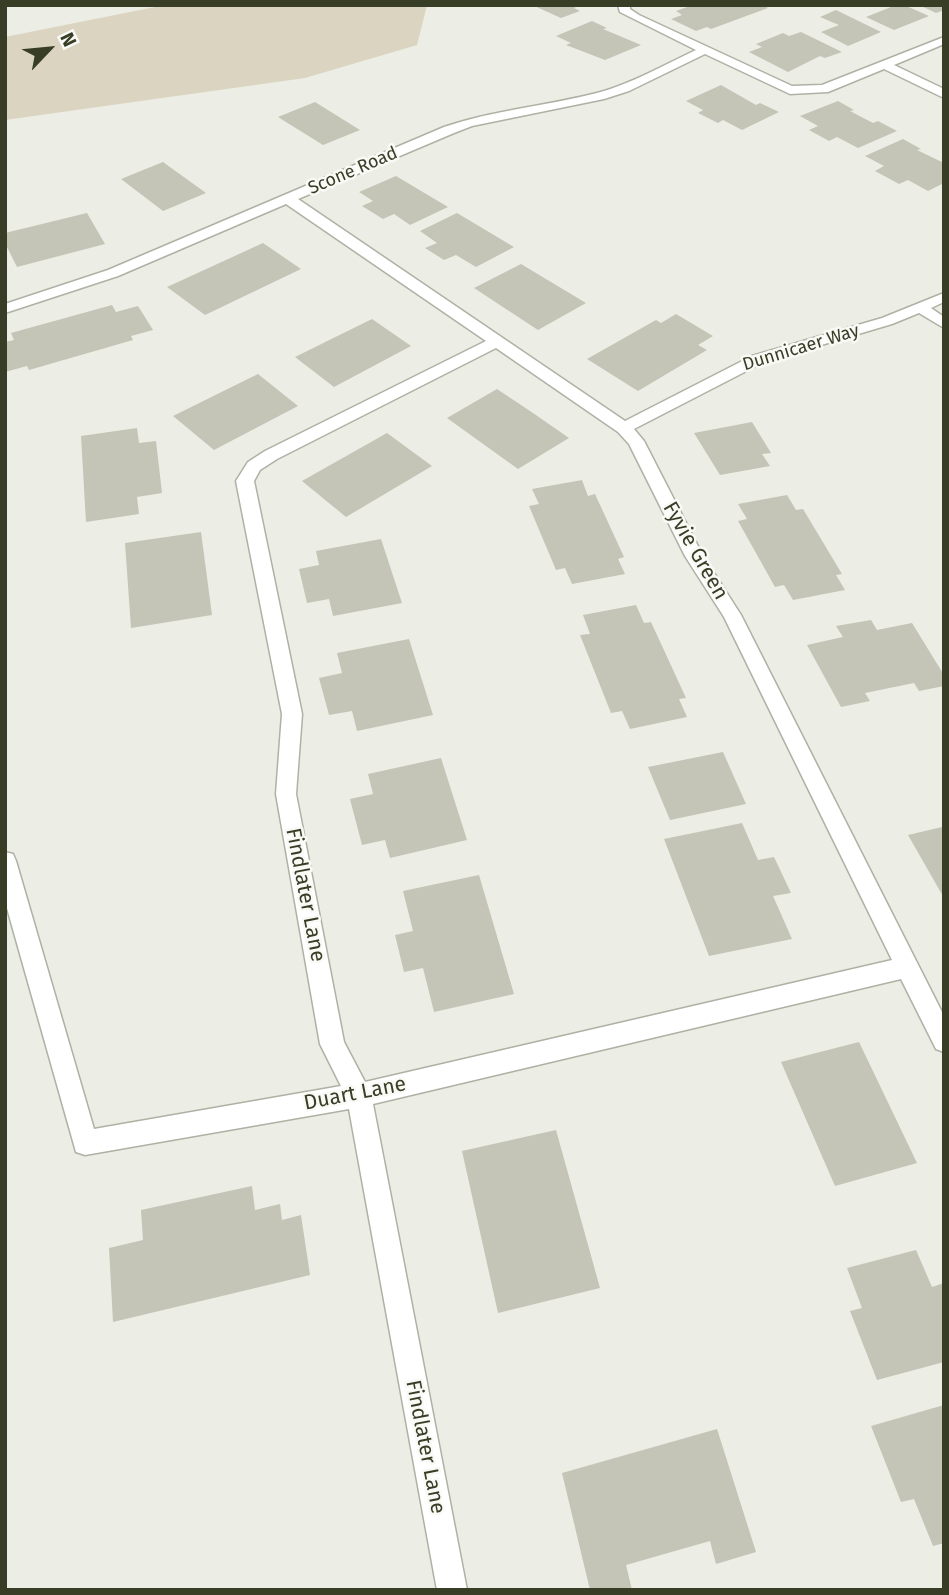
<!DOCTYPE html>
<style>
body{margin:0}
#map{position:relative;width:949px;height:1595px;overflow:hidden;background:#ecede5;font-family:"Fira Sans",sans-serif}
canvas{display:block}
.frame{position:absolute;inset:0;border:7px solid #383d26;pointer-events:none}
.north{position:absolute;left:14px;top:14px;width:70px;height:70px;-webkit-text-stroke:5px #f9f9f5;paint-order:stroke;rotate:64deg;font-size:19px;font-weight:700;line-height:28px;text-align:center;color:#383d26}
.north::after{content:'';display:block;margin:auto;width:24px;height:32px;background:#383d26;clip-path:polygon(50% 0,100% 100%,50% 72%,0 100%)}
</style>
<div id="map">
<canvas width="949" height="1595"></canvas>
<div class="frame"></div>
<div class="north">N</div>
</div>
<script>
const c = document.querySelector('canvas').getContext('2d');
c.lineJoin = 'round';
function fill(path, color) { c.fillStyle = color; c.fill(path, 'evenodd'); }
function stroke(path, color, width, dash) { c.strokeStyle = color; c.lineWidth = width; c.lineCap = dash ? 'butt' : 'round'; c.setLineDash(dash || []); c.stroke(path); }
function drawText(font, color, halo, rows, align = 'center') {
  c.font = font + ' "Fira Sans",sans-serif'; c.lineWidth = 5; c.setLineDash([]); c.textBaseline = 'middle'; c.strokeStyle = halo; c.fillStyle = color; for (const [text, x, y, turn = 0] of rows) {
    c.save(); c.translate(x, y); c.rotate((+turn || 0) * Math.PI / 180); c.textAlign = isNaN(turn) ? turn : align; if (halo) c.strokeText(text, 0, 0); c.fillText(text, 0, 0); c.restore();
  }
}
fill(new Path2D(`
 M165,5H427L417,45L305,78L5,120V37Z`), '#dbd4c0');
fill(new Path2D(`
 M532,5H580L574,8L580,11L561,18Z
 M693,5H763L768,8L711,29L707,27L696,31L671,19L682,15L676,11Z
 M896,5H904L929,16L894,30L866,17Z
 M919,5H944V10L936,13Z
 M836,10L881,32L848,46L821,32L839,25L820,17Z
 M592,21L607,28L603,29L641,45L605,60L566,45L571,43L556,36Z
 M801,32L842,52L825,58L820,56L788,72L749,52L762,47L756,44L783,33L789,36Z
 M721,85L756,105L760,103L779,112L742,130L723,120L718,123L698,113L703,110L686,101Z
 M838,101L854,110L850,111L873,123L878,121L897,131L858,148L837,137L829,141L809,130L818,126L800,116Z
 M315,102L360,130L323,145L278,117Z
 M903,139L921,149L917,150L944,163V183L928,191L908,180L899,184L875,171L884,166L865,156Z
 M163,162L206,193L163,211L121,179Z
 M396,176L448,207L410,225L394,214L383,219L362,206L373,201L359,192Z
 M87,213L105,244L17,267L5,243V233Z
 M457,213L514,247L476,267L456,255L444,260L425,248L437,243L420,231Z
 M263,243L301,269L205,315L167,287Z
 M521,264L586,303L538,330L474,288Z
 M112,305L116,312L138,306L153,330L131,336L133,340L29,370L27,366L5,372V342L14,340L11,333Z
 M676,314L713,336L698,345L707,350L638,391L587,359L656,320L661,323Z
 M372,319L411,346L334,387L295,357Z
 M258,374L298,406L214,450L173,416Z
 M497,389L533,413L569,438L518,469L447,418Z
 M752,422L771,453L762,454L770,466L720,475L694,433Z
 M137,428L139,443L156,441L162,493L137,497L139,514L86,522L81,436Z
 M387,433L432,466L346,517L302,481Z
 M582,480L588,496L595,494L624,557L618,559L625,574L572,584L565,568L556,570L529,506L539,504L532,489Z
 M787,495L796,510L803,509L842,574L836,575L845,590L793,600L784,585L775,587L738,521L747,519L738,504Z
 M201,532L212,615L131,628L125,543Z
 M381,539L402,603L333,616L329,599L307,603L299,569L319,565L316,551Z
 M636,605L644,623L651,622L686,698L679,699L687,717L630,729L622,711L611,713L580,635L590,634L583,615Z
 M871,620L877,630L912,623L944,675V686L919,691L914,683L865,693L870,701L841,707L807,645L843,637L836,626Z
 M409,639L433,715L357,731L352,711L329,715L319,678L342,673L337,653Z
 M723,752L746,804L670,820L648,767Z
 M441,758L467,840L390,858L385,840L362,845L350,799L373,794L368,774Z
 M742,823L758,860L774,857L791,893L773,896L792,939L709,956L664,839Z
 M942,827L944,830V898L908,835Z
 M479,875L514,994L434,1012L423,968L404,972L395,935L413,931L403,891Z
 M859,1042L917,1163L835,1186L781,1062Z
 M556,1130L600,1288L498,1313L462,1151Z
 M252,1186L255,1210L280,1204L282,1220L301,1215L310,1275L113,1322L109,1248L143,1240L141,1210Z
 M916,1250L932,1287L944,1283V1362L877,1380L850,1311L862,1308L847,1268Z
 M944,1405V1543L933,1546L914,1499L901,1502L871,1426Z
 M717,1429L756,1552L716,1564L710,1541L626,1565L632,1590H590L562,1473Z`), '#c4c4b7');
const minor = new Path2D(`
 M618,5H630V9L639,15L792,86L822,85L944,37V44L894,65L944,89V98L884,69L828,92L790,94L705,54L629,91L604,99L472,126L454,133L298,199L625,421L752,356L882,318L944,293V302L931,308L944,317V328L919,313L892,324L764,362L634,429L644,441L702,554L741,615L944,1016V1052L936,1049L901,979L373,1104L467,1590H437L349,1109L85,1155L76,1152L5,901V852L13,854L16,861L94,1129L341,1086L320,1044L276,794L282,714L236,481L248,462L265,451L486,341L286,204L118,276L5,313V304L108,270L444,127C494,110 546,106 597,93C631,84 664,65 696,50L620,12ZM496,348L618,432L629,444L685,556L724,617L892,960L365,1082L344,1042L296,794L302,714L254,481L260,470L277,459Z`);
stroke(minor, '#afb1a4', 3);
fill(minor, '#fff');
drawText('18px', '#383d26', '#f9f9f5', [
 ["Scone Road",353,171,-23],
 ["Dunnicaer Way",801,348,-17]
]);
drawText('21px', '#383d26', '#f9f9f5', [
 ["Fyvie Green",695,551,60],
 ["Findlater Lane",305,895,79],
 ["Duart Lane",355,1094,-11],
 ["Findlater Lane",425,1447,79]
]);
</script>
